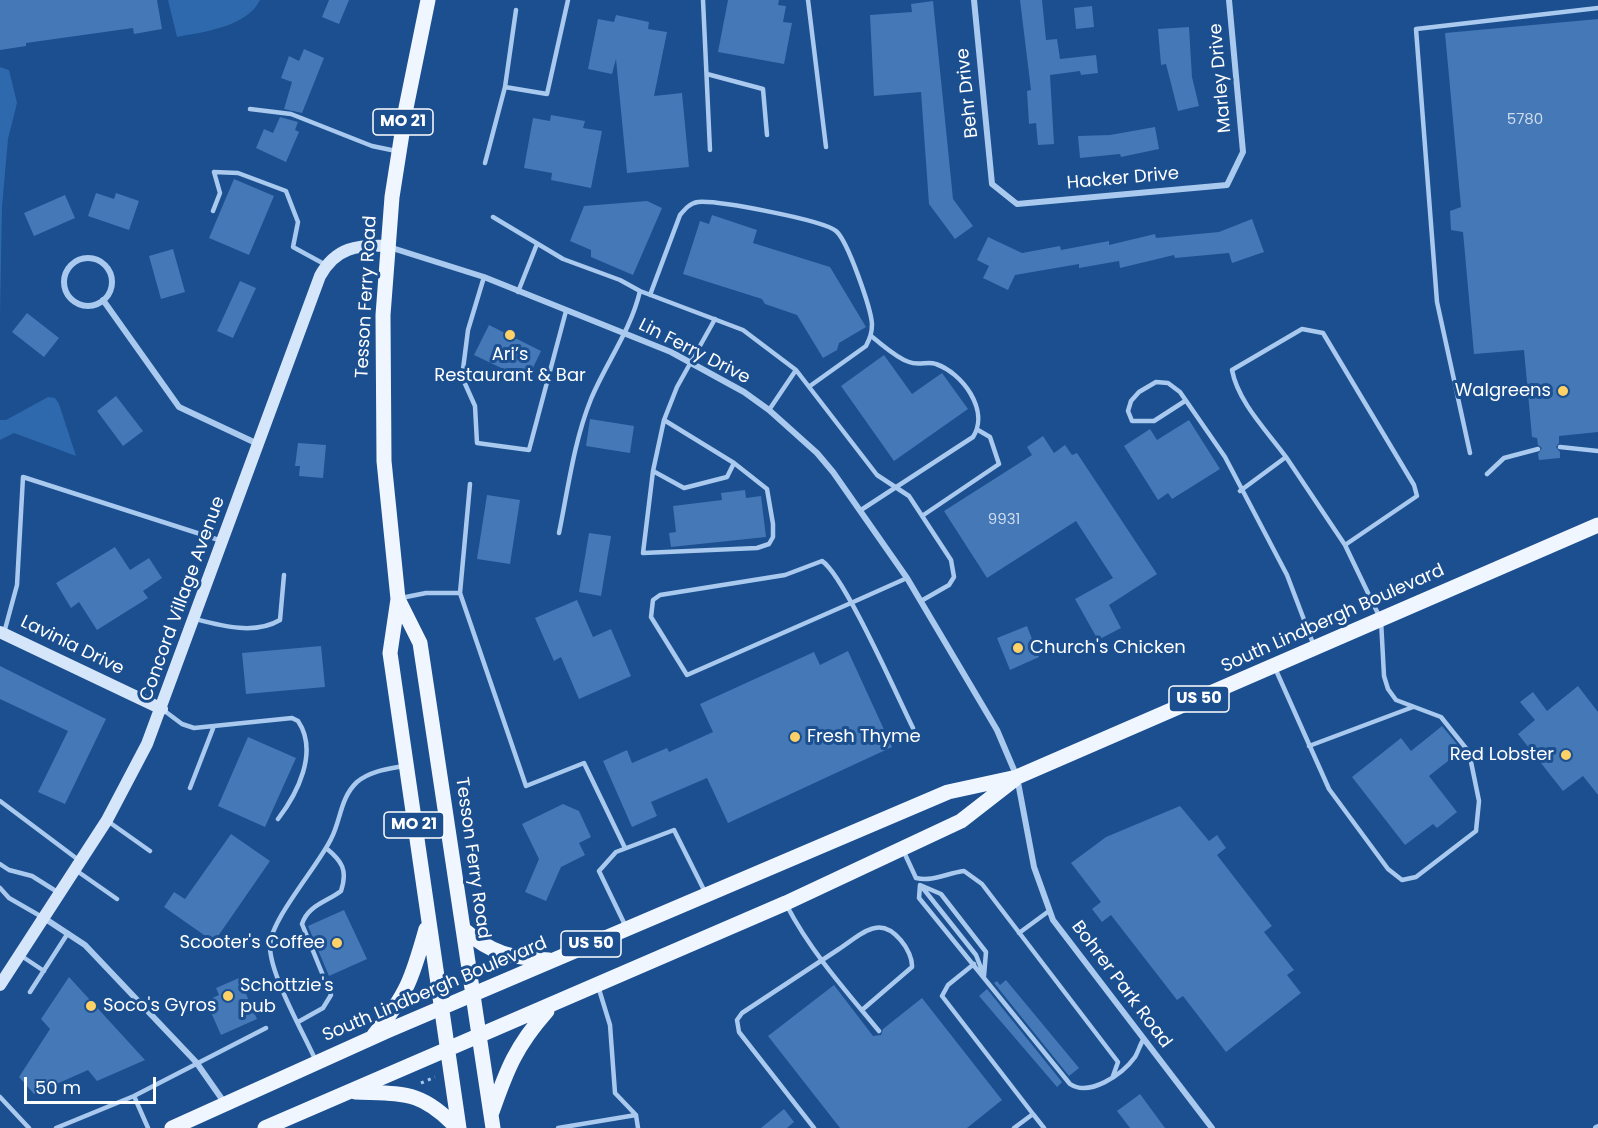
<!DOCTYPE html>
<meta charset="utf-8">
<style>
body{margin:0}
#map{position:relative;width:1598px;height:1128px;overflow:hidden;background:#1b4f8f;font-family:Poppins,sans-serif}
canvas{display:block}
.scale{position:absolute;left:24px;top:1077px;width:132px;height:27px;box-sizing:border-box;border:3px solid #fff;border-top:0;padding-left:8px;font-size:18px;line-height:21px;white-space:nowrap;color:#fff;-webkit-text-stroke:4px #1b4f8f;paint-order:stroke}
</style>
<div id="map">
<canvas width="1598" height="1128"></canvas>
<div class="scale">50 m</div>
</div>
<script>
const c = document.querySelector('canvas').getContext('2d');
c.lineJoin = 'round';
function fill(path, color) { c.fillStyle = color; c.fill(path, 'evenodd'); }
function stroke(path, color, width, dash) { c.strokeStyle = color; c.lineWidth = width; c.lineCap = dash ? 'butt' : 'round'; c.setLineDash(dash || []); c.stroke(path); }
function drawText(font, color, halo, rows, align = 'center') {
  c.font = font + ' Poppins,sans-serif'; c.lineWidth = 6; c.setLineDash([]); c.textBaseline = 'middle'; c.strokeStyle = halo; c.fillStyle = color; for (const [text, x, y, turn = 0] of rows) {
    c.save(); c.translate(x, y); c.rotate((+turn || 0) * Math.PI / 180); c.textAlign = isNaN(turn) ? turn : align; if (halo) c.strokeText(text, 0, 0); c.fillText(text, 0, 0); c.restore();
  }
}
fill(new Path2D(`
 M168,0H260C247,27 203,32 177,37Z
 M0,67L9,70L17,103L8,139L2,207L0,316Z
 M48,397L55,398L59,404L76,456L14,433L0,440V420H6Z`), '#2e69ad');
fill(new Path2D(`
 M0,0H157L162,29L134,34L133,28L26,43V46L0,50Z
 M329,0H349L339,24L322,17Z
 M728,0H779L778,5L786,6L783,22L792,23L784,64L718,52Z
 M1020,0H1042L1046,40L1057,39L1060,59L1096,55L1098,73L1081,75L1080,71L1050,75L1054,144L1038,145L1036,123L1029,124L1027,91L1031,90Z
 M933,1L953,199L973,226L955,239L929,204L921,92L874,96L870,15L912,12L911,4Z
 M1092,6L1094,27L1076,29L1074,8Z
 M616,15L649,22L648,29L667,32L654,96L682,93L689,167L627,173L616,59L612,74L588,69L598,19L614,22Z
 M1598,19V432L1559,436V443L1556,447L1560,452V458L1539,460L1538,454L1542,448L1538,445L1537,438L1532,437L1524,350L1474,354L1463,232L1451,230L1450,211L1461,207L1445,33Z
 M1189,27L1192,77L1199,106L1178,111L1166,64L1161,65L1158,29Z
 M304,49L324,58L302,113L284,109L292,82L281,78L289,56L299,61Z
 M551,115L585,121L583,128L602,131L591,188L551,180L552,173L524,168L533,118L550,121Z
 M280,117L298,122L295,130L299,132L286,162L256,148L264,129L273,133Z
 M1155,127L1159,149L1121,157L1120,154L1080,158L1078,136L1110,135Z
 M234,179L274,196L249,255L209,238Z
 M96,193L114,199L116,193L139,201L129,230L88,216Z
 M65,195L75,218L34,236L24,213Z
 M647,201L662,208L633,275L591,257V250L570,241L584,206Z
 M712,215L757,230L753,243L830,267L866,327L839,343L837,350L823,358L797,315L765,304L762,299L683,274L700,221L709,224Z
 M1252,219L1264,252L1232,263L1229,253L1175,258L1174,255L1120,268L1119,261L1079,268V264L1015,275L1008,290L983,278L989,266L977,260L988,237L1022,253L1060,246L1061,250L1109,241V245L1155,234L1156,238L1219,232Z
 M173,249L185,292L161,299L149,256Z
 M240,281L256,288L233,338L217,331Z
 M27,313L59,338L44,357L12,332Z
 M489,325L541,351L530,374L518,368L514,374L474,355Z
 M884,355L912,394L942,373L968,409L894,461L841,386Z
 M116,396L143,431L123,446L97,411Z
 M590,419L634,426L630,453L586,446Z
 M1189,420L1220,469L1172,499L1168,493L1158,500L1124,446L1150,429L1157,440Z
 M1043,436L1054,453L1065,445L1072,455L1077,453L1157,574L1109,605L1121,628L1098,640L1075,599L1113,578L1076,521L987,578L944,511L1032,455L1027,447Z
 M298,443L326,445L323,478L299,476L300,466H295Z
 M745,490L746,498L761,496L766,537L671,547L669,533L676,532L673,506L722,500L721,493Z
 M487,495L520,500L510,564L477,559Z
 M589,533L611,536L601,596L579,592Z
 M115,547L130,570L149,558L162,578L143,591L148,598L97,630L79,602L71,608L56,583Z
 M577,600L593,637L611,629L631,676L579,699L561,657L554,661L535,618Z
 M1027,626L1039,657L1010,670L997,638Z
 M321,646L325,687L246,694L242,653Z
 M848,651L892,747L728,823L707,778L651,802L657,816L632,827L603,761L627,750L632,763L667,748L669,752L713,732L700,704L814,652L820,665Z
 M0,666L106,719L65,804L38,792L68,731L0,699Z
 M1578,686L1598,712V795L1583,776L1563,791L1518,734L1535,720L1520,702L1533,692L1547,711Z
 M1442,726L1462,750L1429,776L1457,812L1437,828L1433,824L1405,845L1352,777L1401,738L1411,751Z
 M248,737L296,758L265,827L218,806Z
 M563,804L579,811L591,837L579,843L585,855L561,867L546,901L525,892L539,859L522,824Z
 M1180,806L1209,841L1217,835L1226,848L1217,855L1272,926L1264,932L1294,970L1287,975L1301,993L1226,1052L1183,996L1177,1000L1111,915L1102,922L1092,909L1101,902L1071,863L1106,837Z
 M231,834L270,861L214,942L164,907L174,892L185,899Z
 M344,910L367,959L329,976L308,926Z
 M69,977L145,1060L97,1081L88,1070L34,1094L19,1077L50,1029L41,1019Z
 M239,978L257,1019L221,1035L206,1001L219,995L216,988Z
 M1006,980L1079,1068L1069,1076L994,983L997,981L1000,985Z
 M834,985L873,1036L881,1035L883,1029L922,998L1002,1100L967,1128H840L768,1036Z
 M987,989L1062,1082L1057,1087L979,996Z
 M1140,1094L1165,1128H1130L1117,1111Z
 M784,1109L794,1122L787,1128H761Z`), '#4478b7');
stroke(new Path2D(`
 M421,1083L435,1077`), '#a9c9ee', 3, [3, 4.5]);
stroke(new Path2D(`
 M703,0L710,150
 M808,0L826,147
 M516,10L505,87L547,94L568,0
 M707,74L763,89L767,135
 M250,109L291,114L372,146L396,151
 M485,163L505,87
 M213,211L220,193L214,172L238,173L286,191L298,222L293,247L326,265
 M493,217L563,259L620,280L640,291C631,330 606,363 591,399C574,441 568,489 559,533
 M484,277L468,330L462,377L475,406L477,443L529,450L566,311
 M640,291L743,330L796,370L877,475L909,496L951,560L954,577L949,585L921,601
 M518,292L537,244
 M650,295L680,215C685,209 690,203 698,202C717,200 823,220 836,231C848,241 871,309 872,324C872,333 870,338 866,346L810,386
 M1185,401L1154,421H1132L1128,411L1131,401L1139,392L1156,382L1168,383L1180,392L1225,457L1287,575L1314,646
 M769,410L796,370
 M664,420L734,463L727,477L684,488L653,471L664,420L677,387L715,319
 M1560,447L1598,451
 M1470,453L1437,302L1416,29L1598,8
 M1286,457L1345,545
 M653,471L643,553L757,548L769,544L773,537V524L767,489L734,463
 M1487,474L1504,458L1538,449
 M1240,491L1286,457C1267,431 1238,402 1232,370L1302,329L1323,333L1414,485L1417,496L1345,545L1381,620L1384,676L1388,689L1396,700L1441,717L1469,752L1479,801L1476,831L1416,877L1402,880L1388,869L1329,789L1275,668
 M861,510L973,437C990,410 962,373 936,364C928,361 918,366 909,362C895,357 883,345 871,336
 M922,516L999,464L990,437L978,430
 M907,578L851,603L687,675L651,617L653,600L660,595L785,575L822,561C844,575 898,698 913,728
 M460,593L470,484
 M401,598L426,593H460L526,786L584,763L625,848
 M195,619C222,626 255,635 280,620L284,575
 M4,633L17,585L23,477L222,541
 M162,709L182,724L194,728L292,718L298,721C319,752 297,794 278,819
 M1309,746L1413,707
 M190,788L214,726
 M0,801L80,861
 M109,822L150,851
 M903,850L916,878
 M0,864L9,870L32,876L59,893
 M77,871L117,899
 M916,878C933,882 947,873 964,871L982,884L1118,1062L1113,1076
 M922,887L976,955L983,973
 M0,888L9,898L42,917
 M787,906C811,952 846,991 879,1031
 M626,927L599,871L616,852L674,830L705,892
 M1019,933L1049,911
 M20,955L44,971
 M974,964L948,985L942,996L1033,1114
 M984,976L986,952L941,894L920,885L919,898L1070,1084C1089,1097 1122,1075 1135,1057C1138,1052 1140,1045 1143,1040
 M598,986L610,1025L615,1093L636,1115L638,1128
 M30,992L68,933
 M298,1022L323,1008L331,995L302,924C308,905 327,902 341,891C348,870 342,861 326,848
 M315,1059C303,1032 269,973 270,945C271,919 318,866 331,839C341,820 340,798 357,782C370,771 388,769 404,766
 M134,1096L148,1128
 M0,1097L29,1128
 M56,1128L134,1096L266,1028
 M558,1128L636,1115
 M814,1128L739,1032L737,1020L742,1013C774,992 807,970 839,949C850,942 863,930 875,928C893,924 913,951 912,967L862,1010
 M1014,1128L1033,1114L1044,1128`), '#a9c9ee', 4.5);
stroke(new Path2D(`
 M974,0L992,184L1017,204L1227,185L1243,152L1229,0
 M389,247L484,277L671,352L744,392L769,410L817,453L833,472L907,578L997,730L1017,777L1034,867L1053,920L1212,1128
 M64 282a24 24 0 1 1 48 0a24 24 0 1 1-48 0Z
 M103,300L179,407L258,444
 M44,918L85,945L196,1062L224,1102
 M1596,1128L1598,1127`), '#a9c9ee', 6);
stroke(new Path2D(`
 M0,632L162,709
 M0,985L107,820L147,744L320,276C336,247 357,245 387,246`), '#d6e6fa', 12);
stroke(new Path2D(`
 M428,0L406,108L392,197L383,315L384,461L398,599L390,653L459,1128
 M398,599L420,643L493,1128
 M463,929C493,955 510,957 549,960
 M374,1035C407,994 412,979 426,929
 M355,1092C404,1094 421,1090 457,1128
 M492,1112C507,1069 516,1046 547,1011
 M172,1128L387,1031L948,792L1017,777L1598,525
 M265,1128L786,903L961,821L1015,779`), '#f0f6ff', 15);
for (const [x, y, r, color] of [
 [510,335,6,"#ffd166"],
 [1563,391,6,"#ffd166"],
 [1018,648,6,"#ffd166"],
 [795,737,6,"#ffd166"],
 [1566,755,6,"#ffd166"],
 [337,943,6,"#ffd166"],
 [228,996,6,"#ffd166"],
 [91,1006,6,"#ffd166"]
]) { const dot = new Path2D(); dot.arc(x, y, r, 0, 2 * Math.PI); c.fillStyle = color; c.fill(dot); stroke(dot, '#1b4f8f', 2); }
drawText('15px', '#d0dded', null, [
 ["5780",1525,120],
 ["9931",1004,520]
]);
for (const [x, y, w] of [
 [403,122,60],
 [1199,699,60],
 [414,825,60],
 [591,944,60]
]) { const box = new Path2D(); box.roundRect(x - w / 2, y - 13, w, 26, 4.5); c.fillStyle = '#1b4f8f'; c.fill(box); stroke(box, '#fff', 1.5); }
drawText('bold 16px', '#fff', null, [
 ["MO 21",403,122],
 ["US 50",1199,699],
 ["MO 21",414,825],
 ["US 50",591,944]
]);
drawText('18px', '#fff', '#1b4f8f', [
 ["Marley Drive",1221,78,-95],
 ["Behr Drive",968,93,-96],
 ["Hacker Drive",1123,179,-5],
 ["Tesson Ferry Road",367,297,-87],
 ["Lin Ferry Drive",694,352,27],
 ["Concord Village Avenue",183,599,-70],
 ["South Lindbergh Boulevard",1333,619,-24],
 ["Lavinia Drive",72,646,26],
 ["Tesson Ferry Road",472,858,82],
 ["Bohrer Park Road",1121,985,53],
 ["South Lindbergh Boulevard",435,990,-23]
]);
drawText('18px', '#fff', '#1b4f8f', [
 ["Ari’s",510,355,"center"],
 ["Restaurant & Bar",510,376,"center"],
 ["Walgreens",1551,391,"right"],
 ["Church's Chicken",1030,648],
 ["Fresh Thyme",807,737],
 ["Red Lobster",1554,755,"right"],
 ["Scooter's Coffee",325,943,"right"],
 ["Schottzie's",240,986],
 ["pub",240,1007],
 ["Soco's Gyros",103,1006]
], 'left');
</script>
